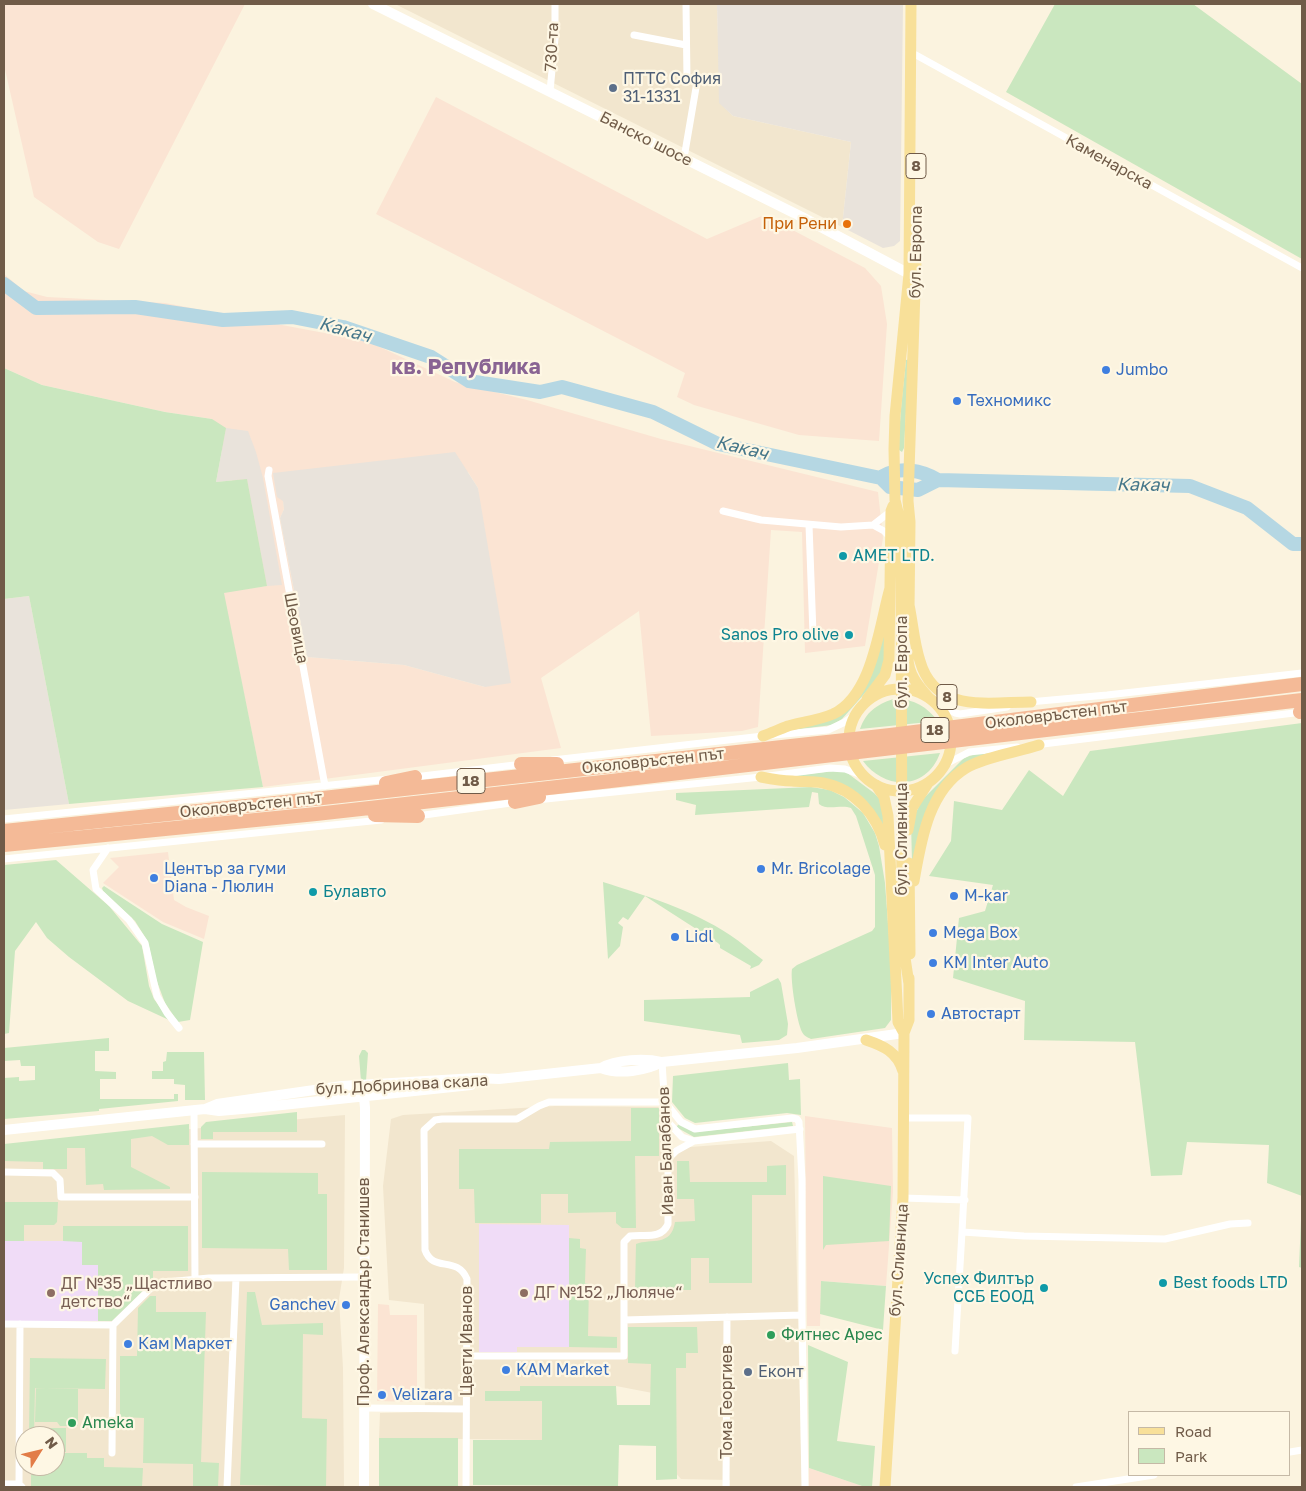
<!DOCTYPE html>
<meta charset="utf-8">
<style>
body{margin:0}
#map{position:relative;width:1306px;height:1491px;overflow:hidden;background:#fbf3df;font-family:"Golos Text",sans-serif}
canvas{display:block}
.frame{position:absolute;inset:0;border:5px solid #705b48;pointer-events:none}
.legend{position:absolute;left:1128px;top:1411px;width:162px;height:65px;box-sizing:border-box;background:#fef7e4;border:1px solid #c5b9a6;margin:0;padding:6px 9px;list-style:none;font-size:15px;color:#705b48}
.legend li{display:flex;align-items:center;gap:10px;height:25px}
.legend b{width:25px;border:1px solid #c5b9a6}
.north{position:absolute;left:15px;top:1426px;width:50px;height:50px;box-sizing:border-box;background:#fef7e4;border:1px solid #c5b9a6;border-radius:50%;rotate:54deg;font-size:14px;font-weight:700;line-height:20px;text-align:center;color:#705b48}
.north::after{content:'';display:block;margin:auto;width:18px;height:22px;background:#e27c47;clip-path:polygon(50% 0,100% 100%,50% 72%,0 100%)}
</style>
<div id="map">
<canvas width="1306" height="1491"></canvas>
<div class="frame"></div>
<ul class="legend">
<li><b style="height:6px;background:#f8e099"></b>Road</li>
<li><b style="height:14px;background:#cae7bf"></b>Park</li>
</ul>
<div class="north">N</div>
</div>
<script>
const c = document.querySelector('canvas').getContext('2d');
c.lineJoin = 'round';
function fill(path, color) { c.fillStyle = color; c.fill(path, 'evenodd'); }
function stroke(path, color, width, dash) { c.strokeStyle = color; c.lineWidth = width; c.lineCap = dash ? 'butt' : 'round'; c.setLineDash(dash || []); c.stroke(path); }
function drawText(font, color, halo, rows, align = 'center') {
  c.font = font + ' "Golos Text",sans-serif'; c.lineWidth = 4.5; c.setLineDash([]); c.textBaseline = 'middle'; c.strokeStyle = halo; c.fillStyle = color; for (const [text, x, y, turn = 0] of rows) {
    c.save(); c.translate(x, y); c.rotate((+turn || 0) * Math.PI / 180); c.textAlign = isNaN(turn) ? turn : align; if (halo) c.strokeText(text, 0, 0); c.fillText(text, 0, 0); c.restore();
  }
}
fill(new Path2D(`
 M395,4H717L720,103L733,116L851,142L842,227Z
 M555,1106L663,1107V1149L771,1141L794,1156L802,1487H730V1480L681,1479L673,1470L668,1396L616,1386H542V1440L379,1438L380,1413L425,1412L424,1304L389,1300L383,1186L391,1119L403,1115Z
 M345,1115L344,1268L339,1299L343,1368L344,1487H4V1149L179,1130ZM25,1436H55V1466H25Z`), '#f2e6ce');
fill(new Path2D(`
 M4,4H245L119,249L98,242L34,197L4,65Z
 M436,97L707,239L764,215L865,268L881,286L887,324L879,441L799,435L694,405L677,397L685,373L376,214Z
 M4,274L24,291L47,297L165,303L367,341L455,382L527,400L661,439L878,492L883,538L865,646L805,653L802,532L771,530L758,727L742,731L651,736L639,611L541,678L561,748L263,787L223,592L266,586L212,419L165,412L42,385L4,368ZM468,472L478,488L485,687L404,665L307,657L280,518L284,509L283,501Z
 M168,852L174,900L186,907L209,916L204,939L163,922L103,883L119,867L110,858Z
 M805,1116L892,1128L893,1192L886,1286L821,1281L820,1326H807Z
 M378,1304L389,1305L390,1315H417V1402L377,1401Z
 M809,1468L865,1487H809Z`), '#fbe4d3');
fill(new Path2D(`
 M717,4H903L900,241L894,246L883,248L842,227L851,142L733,116L719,103Z
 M226,428L248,431L256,452L263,478L282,585L267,586L247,479L216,482Z
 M455,452L478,488L511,683L485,687L404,665L307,657L280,518L284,509L283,501L277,497L273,473Z
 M29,596L69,804L4,810V599Z`), '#e9e3db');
fill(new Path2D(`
 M479,1224L569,1225V1347H517V1352H479Z
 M4,1241H82L98,1265V1321H4Z`), '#f0dcf7');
fill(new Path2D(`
 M1055,4H1193L1302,84V259L1006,92Z
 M909,359L904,448L902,452L899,450C899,420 903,390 906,360Z
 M4,368L42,385L165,412L212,419L226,428L216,482L247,479L267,586L224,593L263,787L69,804L29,596L4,599Z
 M885,619L884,669L873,684L842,719L832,725L792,730L848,708Z
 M893,699C913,698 926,706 938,721L860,729C866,712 876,705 893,699Z
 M1302,723V1268L1299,1267L1302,1196L1267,1183L1269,1145L1187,1142L1182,1175L1151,1176L1135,1042L1024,1040L1025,1001L953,978L959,918L985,911L993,885L929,876L951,841L954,801L1002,810L1029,770L1063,796L1090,751Z
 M1006,750L947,778L912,862L911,823L922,800L964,758L978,753Z
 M940,753C927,790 885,791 863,761Z
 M833,771L846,772L874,793L880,799L887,832L853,792L791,776Z
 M811,787L830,790L844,797L863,813L875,833L879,846L885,883L891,964V1020L885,1028L811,1039C807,1037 804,1036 802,1032C797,1022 790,980 792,969L797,965L872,931L875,927V875L856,816L851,808C841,804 828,811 819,804L818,793L812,792L809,807L695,815L696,805L676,800V793Z
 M56,860L109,906L142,946L149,986L154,999L169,1020L128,1001L69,957L47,938L36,922L15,951L9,1033L4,1034V865Z
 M603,882C646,896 691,909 730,935C741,942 752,952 763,960L759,965L750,969L751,966L720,948V945L718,943L645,896L628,920L623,917L618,923L623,927L620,946L608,959Z
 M104,886L162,924L203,942L190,1020L178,1022L165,1003L156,979L148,942L135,921L103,891L102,888Z
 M778,978L781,983L788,1024L787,1035L779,1040L742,1043L740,1035L644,1021V1000L750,997V992Z
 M109,1038V1051H95V1071L116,1072V1079H100V1099H174V1094H178V1101L99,1109V1111L4,1119V1078L19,1077V1081L35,1080V1066H21L20,1060L4,1061V1048Z
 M362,1050H365L368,1053L366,1081H361L359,1056Z
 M167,1052H204L205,1100H185V1085L174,1084V1079H152V1071H163V1062L166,1061Z
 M788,1063L789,1080L800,1079L801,1115L787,1113L695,1123L685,1118L672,1102L673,1076Z
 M631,1108H659V1156H635L636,1228H622L616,1223V1212L568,1213V1194H541V1223H475L474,1189H459V1149H549L550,1142L631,1141Z
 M297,1112V1132H213V1139H201V1127L206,1122Z
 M792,1122L793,1126L694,1137L676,1127L679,1124L694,1132Z
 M189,1124V1145H168L152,1136L131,1139V1167L170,1187V1189L104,1190L103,1184L86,1185L85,1148H67V1169H43V1162L4,1161V1144Z
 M677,1161H689L690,1182H767V1166L786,1165V1195H752V1283H709V1258H691V1290H635L636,1244C652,1238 671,1247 675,1222L695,1221L694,1199H677Z
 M202,1172L318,1173V1194H327V1270H289L288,1249L202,1248Z
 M823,1176L891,1186L889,1241L826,1245L823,1250Z
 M4,1202H58L57,1222L54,1225H24V1241H4Z
 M63,1226H188V1271H153V1281L112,1321H98V1265H82V1242L63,1241Z
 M569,1238L580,1239V1248L586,1249L585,1283L589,1284L588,1336L617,1337V1348L569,1347Z
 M821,1281L886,1286L883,1330L820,1314Z
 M247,1292H255L262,1325L323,1323V1335L303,1334L302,1418L327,1419L326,1487L240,1485Z
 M150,1296H156V1312H206L201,1462L219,1463L218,1487H193V1464L143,1463L144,1418L120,1417V1356H137L138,1308Z
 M628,1327H697L698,1353H686V1368H676L677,1479L656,1480V1446L619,1445L618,1486L473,1485V1440H542V1401H485V1391H520V1386H616L617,1405H650L651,1364L628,1363Z
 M808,1345L848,1362L837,1441L875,1446L872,1487H865L809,1468Z
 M30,1358L106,1359L105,1389L35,1388L34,1436H29Z
 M36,1388L78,1389V1426H60L57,1422H35Z
 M35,1428H66V1452H55V1436H35Z
 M379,1438H458V1487H379Z
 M55,1453H87V1458H104V1467L143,1468L142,1487H159H31V1466H55Z`), '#cae7bf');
stroke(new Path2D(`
 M4,284L36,308L135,307L223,320L292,317L343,327L431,357L469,381L540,392L562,387L653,412L718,444L876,477L881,478L890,487L918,490L938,480
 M883,476C900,466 921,470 938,480L1190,486L1247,508L1293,544H1302`), '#b5d7e3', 14);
stroke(new Path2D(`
 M634,35L686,45
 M916,55L1302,268
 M550,91L555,39V4
 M684,158L697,82L687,79L686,4
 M269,470L268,476L325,786
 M723,511L761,520L841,527L873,525L891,511
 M809,525L813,634
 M873,525L884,531L891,538
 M934,702L955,713L960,714L1007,707
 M1029,702L1107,695L1302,673
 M1035,745L1302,712
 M553,760L763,736L828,730L843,723L857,714
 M946,764L969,752L1017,747
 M414,777L523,764
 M536,800L761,777L830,768L845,769L864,776
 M417,816L518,802
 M4,819L389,779
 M108,848L93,870L96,889L129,920L145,943L157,996L167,1013L179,1028
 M4,859L381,820
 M194,1110L195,1280
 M904,1118H968L962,1232L1024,1236L1165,1239L1230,1224L1248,1223
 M666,1120L682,1137L694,1141
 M194,1144H322
 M668,1159L676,1151L694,1141L800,1129
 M4,1172L53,1173L60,1180L61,1197H195
 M903,1198L965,1200
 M624,1320L802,1315
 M4,1324L113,1325L151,1288L166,1282L209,1278L364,1277
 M20,1324L19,1484L22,1487
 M955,1351L962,1232
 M467,1356H624V1242L630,1236C645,1234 661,1240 668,1224V1159L662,1062
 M364,1408L466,1409
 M1290,1452L1302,1450
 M112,1453L113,1325
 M4,1484H19
 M227,1487L236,1278
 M466,1487L467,1279C457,1255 433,1273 425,1250L424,1130L435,1120L442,1119H517L539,1106L549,1102H665L681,1122L695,1129L792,1118L797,1119L799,1122L802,1180V1315L805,1487
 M726,1487L727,1317
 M1076,1487L1154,1475`), '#fff', 7);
stroke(new Path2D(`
 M373,4L802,217L915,277
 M601,1068C619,1075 646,1071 662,1062
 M361,1092L364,1097L365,1108L364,1487
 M205,1109L217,1104L342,1086L476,1078L499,1079L601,1068C616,1059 645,1058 662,1062L797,1048L904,1033
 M4,1130L205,1109L219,1111L254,1108L471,1085`), '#fff', 10);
stroke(new Path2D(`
 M909,605C913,624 914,643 920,661C935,714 989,702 1031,702
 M909,611L910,522L908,501L916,260
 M908,657C908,674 918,686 929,698
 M849 740a51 51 0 1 1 102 0a51 51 0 1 1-102 0Z
 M867,699L885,675L889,660L891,511L893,506
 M763,736C771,733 780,729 788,726C803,722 819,720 833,714C873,695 879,626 890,588
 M761,777C771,779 782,781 792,781C802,782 813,781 823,783C855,789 877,815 885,845
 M876,785L884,797L888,816L898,1022L904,1033
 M908,830L912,808L928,783
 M909,863L910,954
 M914,881C921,842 928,791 966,768C984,757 1018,752 1039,745
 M909,984L902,938L901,524L895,500L894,449L895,416L909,274L911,4
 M866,1040C884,1046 897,1052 903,1071
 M885,1487L903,1198L904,1033L909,1020V978`), '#f8e099', 11);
stroke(new Path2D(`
 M1300,712L1302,711
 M521,764H557
 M386,783L415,777
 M515,802L539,797
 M375,815L418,816
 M4,831L314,799L890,735L1302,684
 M4,845L316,814L611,781L1302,700`), '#f4ba97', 14);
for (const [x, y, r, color] of [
 [613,88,5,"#5c6f8a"],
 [847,224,5,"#e8710a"],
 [1106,370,5,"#3f7fe0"],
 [957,401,5,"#3f7fe0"],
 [843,556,5,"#0f9aa8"],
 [849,635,5,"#0f9aa8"],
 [761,869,5,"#3f7fe0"],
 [154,878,5,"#3f7fe0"],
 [313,892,5,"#0f9aa8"],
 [954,896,5,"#3f7fe0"],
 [933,933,5,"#3f7fe0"],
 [675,937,5,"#3f7fe0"],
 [933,963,5,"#3f7fe0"],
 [931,1014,5,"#3f7fe0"],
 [1163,1283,5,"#0f9aa8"],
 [1044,1288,5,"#0f9aa8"],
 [51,1293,5,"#8d6e63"],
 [524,1293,5,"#8d6e63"],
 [346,1305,5,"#3f7fe0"],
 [771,1335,5,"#2e9e5b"],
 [128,1344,5,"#3f7fe0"],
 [506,1370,5,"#3f7fe0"],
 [748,1372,5,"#5c6f8a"],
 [382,1395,5,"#3f7fe0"],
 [72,1423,5,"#2e9e5b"]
]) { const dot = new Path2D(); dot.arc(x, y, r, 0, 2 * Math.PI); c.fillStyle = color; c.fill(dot); stroke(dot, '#fef7e4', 2); }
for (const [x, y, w] of [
 [916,166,20],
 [947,697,20],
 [935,730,28],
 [471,781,28]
]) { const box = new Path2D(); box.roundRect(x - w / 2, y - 12.5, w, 25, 4); c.fillStyle = '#fef7e4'; c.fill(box); stroke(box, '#705b48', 1); }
drawText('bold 15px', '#705b48', null, [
 ["8",916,166],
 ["8",947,697],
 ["18",935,730],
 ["18",471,781]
]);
drawText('16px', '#705b48', '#fef7e4', [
 ["730-та",552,47,-87],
 ["Банско шосе",646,139,27],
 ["Каменарска",1109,162,29],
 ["бул. Европа",916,252,-89],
 ["Шеовица",296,628,79],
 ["бул. Европа",902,662,-90],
 ["Околовръстен път",1056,715,-7],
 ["Околовръстен път",653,761,-6],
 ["Околовръстен път",251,805,-6],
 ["бул. Сливница",902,839,-90],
 ["бул. Добринова скала",402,1085,-3],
 ["Иван Балабанов",666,1151,-92],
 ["бул. Сливница",899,1260,-86],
 ["Проф. Александър Станишев",364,1292,-90],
 ["Цвети Иванов",467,1341,-90],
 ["Тома Георгиев",727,1402,-90]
]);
drawText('16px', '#4e5e75', '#fef7e4', [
 ["ПТТС София",623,79],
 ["31-1331",623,97],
 ["Еконт",758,1372]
], 'left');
drawText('16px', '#c56008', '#fef7e4', [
 ["При Рени",837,224]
], 'right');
drawText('16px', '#366cbe', '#fef7e4', [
 ["Jumbo",1116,370],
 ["Техномикс",967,401],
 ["Център за гуми",164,869],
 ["Diana - Люлин",164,887],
 ["Mr. Bricolage",771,869],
 ["M-kar",964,896],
 ["Mega Box",943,933],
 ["Lidl",685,937],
 ["KM Inter Auto",943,963],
 ["Автостарт",941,1014],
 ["Ganchev",336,1305,"right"],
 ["Кам Маркет",138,1344],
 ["KAM Market",516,1370],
 ["Velizara",392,1395]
], 'left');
drawText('16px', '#0d838f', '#fef7e4', [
 ["AMET LTD.",853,556],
 ["Sanos Pro olive",839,635,"right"],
 ["Булавто",323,892],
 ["Успех Филтър",1034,1279,"right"],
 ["ССБ ЕООД",1034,1297,"right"],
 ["Best foods LTD",1173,1283]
], 'left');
drawText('16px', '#785e54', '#fef7e4', [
 ["ДГ №35 „Щастливо",61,1284],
 ["детство“",61,1302],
 ["ДГ №152 „Люляче“",534,1293]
], 'left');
drawText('16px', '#27864d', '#fef7e4', [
 ["Фитнес Арес",781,1335],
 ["Ameka",82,1423]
], 'left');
drawText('italic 18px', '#46778a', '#fef7e4', [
 ["Какач",345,330,15],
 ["Какач",742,448,14],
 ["Какач",1143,485,1]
]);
drawText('bold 21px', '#896493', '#fef7e4', [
 ["кв. Република",466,367]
]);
</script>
